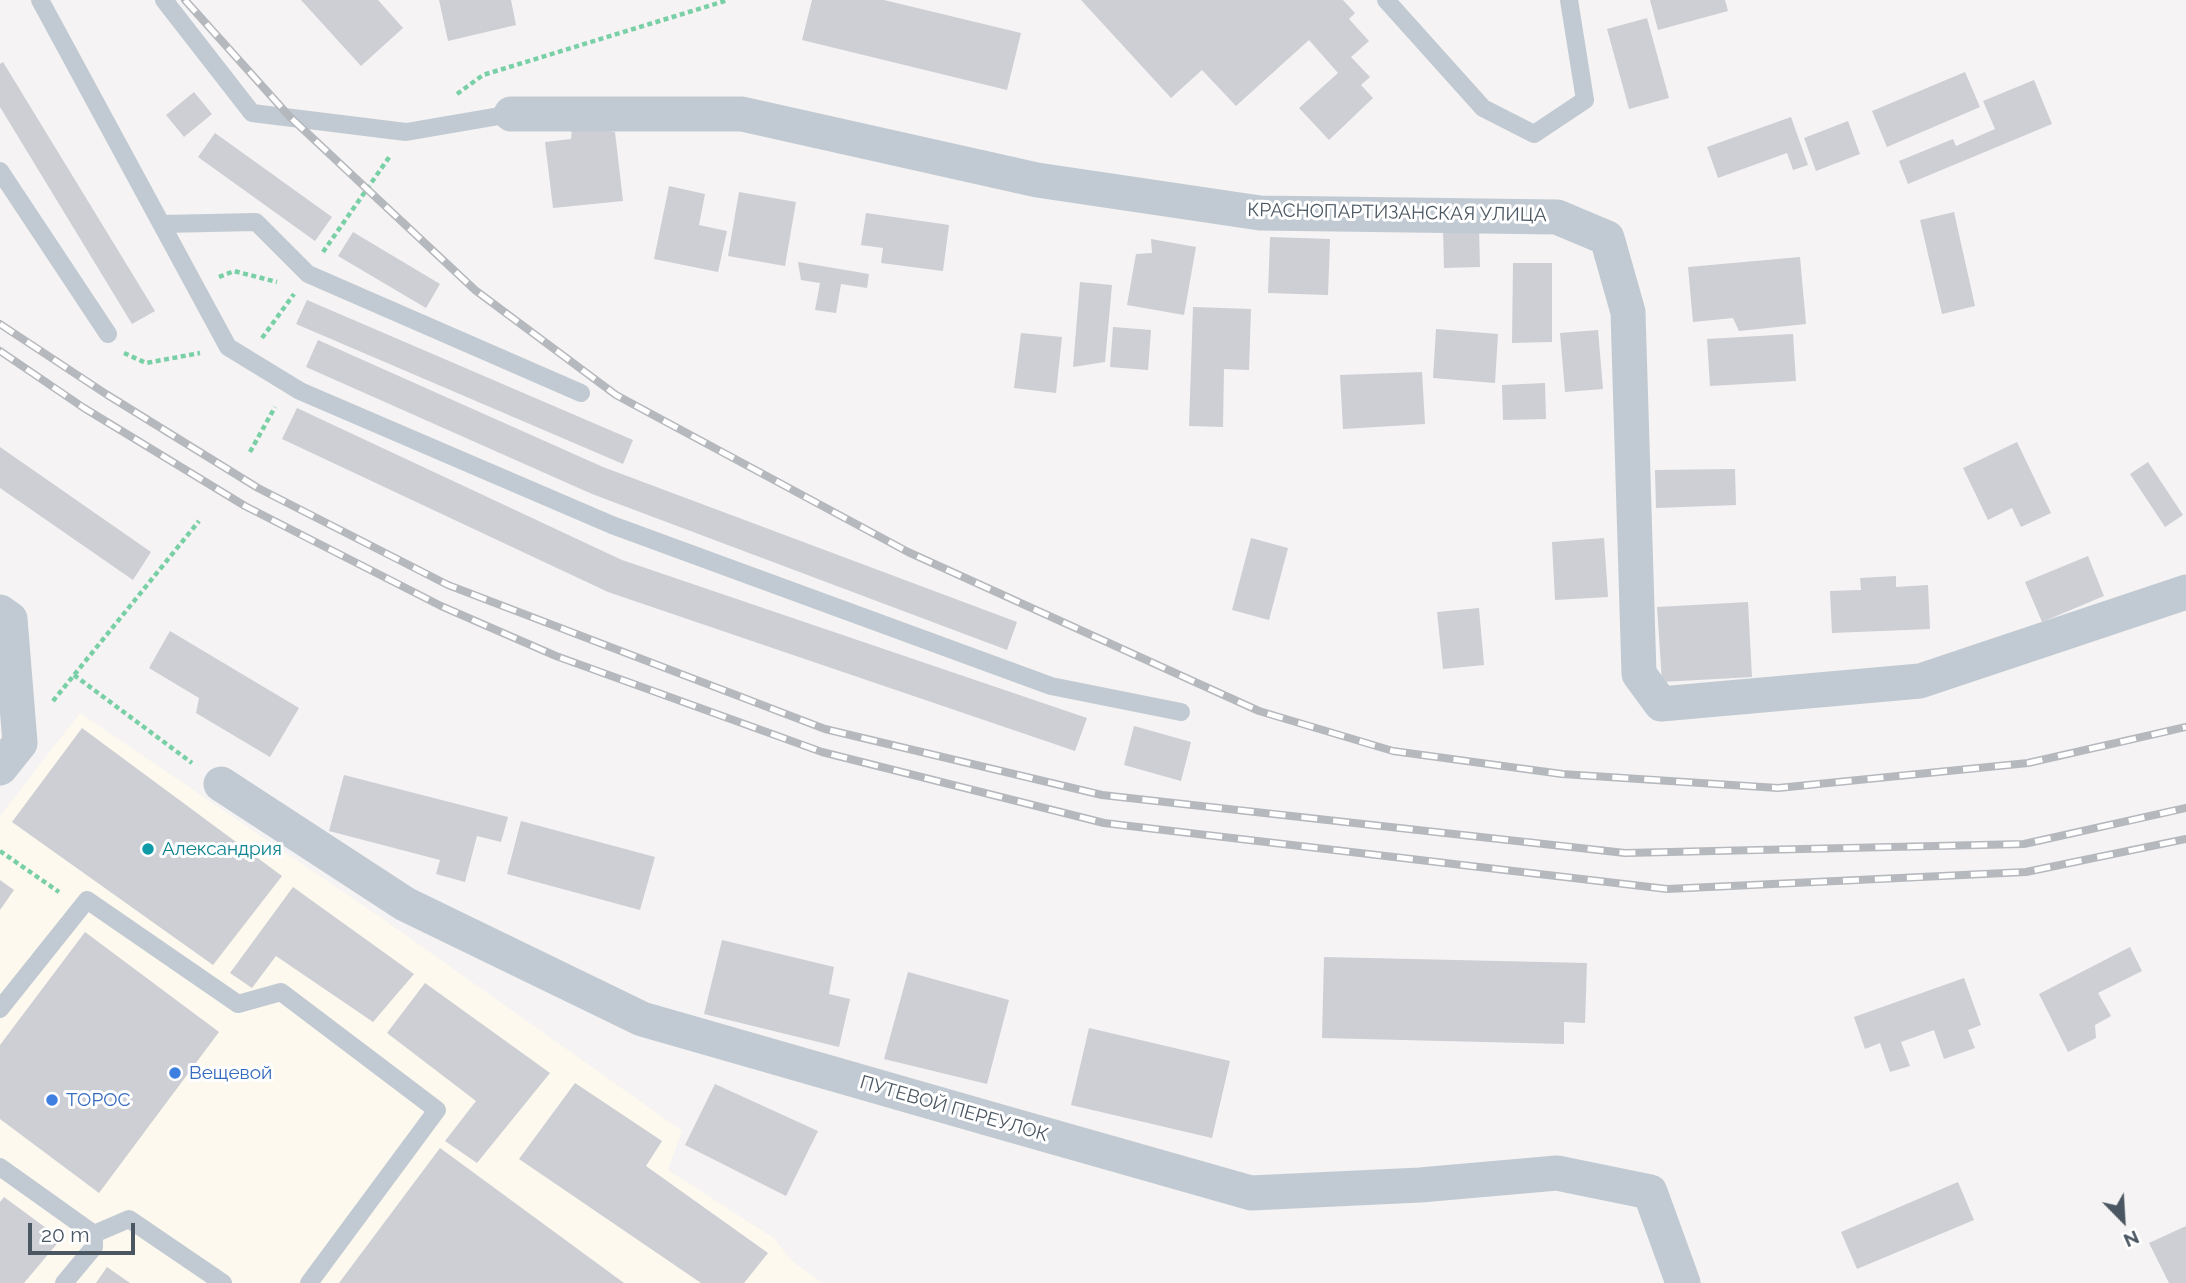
<!DOCTYPE html>
<meta charset="utf-8">
<style>
body{margin:0}
#map{position:relative;width:2186px;height:1283px;overflow:hidden;background:#f5f3f3;font-family:Raleway,sans-serif}
canvas{display:block}
.north{position:absolute;left:2088px;top:1185px;width:70px;height:70px;-webkit-text-stroke:5px #fff;paint-order:stroke;rotate:156deg;font-size:19px;font-weight:700;line-height:28px;text-align:center;color:#4a5661}
.north::after{content:'';display:block;margin:auto;width:24px;height:32px;background:#4a5661;clip-path:polygon(50% 0,100% 100%,50% 72%,0 100%)}
.scale{position:absolute;left:28px;top:1223px;width:107px;height:32px;box-sizing:border-box;border:4px solid #4a5661;border-top:0;padding-left:9px;font-size:21px;line-height:24px;white-space:nowrap;color:#4a5661;-webkit-text-stroke:5px #fff;paint-order:stroke}
</style>
<div id="map">
<canvas width="2186" height="1283"></canvas>
<div class="north">N</div>
<div class="scale">20 m</div>
</div>
<script>
const c = document.querySelector('canvas').getContext('2d');
c.lineJoin = 'round';
function fill(path, color) { c.fillStyle = color; c.fill(path, 'evenodd'); }
function stroke(path, color, width, dash) { c.strokeStyle = color; c.lineWidth = width; c.lineCap = dash ? 'butt' : 'round'; c.setLineDash(dash || []); c.stroke(path); }
function drawText(font, color, halo, rows, align = 'center') {
  c.font = font + ' Raleway,sans-serif'; c.lineWidth = 6; c.setLineDash([]); c.textBaseline = 'middle'; c.strokeStyle = halo; c.fillStyle = color; for (const [text, x, y, turn = 0] of rows) {
    c.save(); c.translate(x, y); c.rotate((+turn || 0) * Math.PI / 180); c.textAlign = isNaN(turn) ? turn : align; if (halo) c.strokeText(text, 0, 0); c.fillText(text, 0, 0); c.restore();
  }
}
fill(new Path2D(`
 M80,713L383,919L682,1131L668,1170L775,1239L791,1260L822,1283H0V816Z`), '#fdf9ef');
fill(new Path2D(`
 M301,0H378L403,28L361,66Z
 M439,0H511L516,25L448,41Z
 M812,0H884L1021,33L1007,90L802,40Z
 M1081,0H1343L1355,13L1349,19L1369,41L1351,57L1370,77L1361,85L1373,98L1329,140L1299,108L1338,73L1309,40L1236,106L1202,70L1171,98Z
 M1650,0H1725L1728,11L1658,30Z
 M1647,18L1669,98L1629,109L1607,29Z
 M3,62L155,311L132,324L0,107V64Z
 M1965,72L1980,107L1887,147L1872,111Z
 M2034,80L2052,124L1908,184L1899,161L1953,139L1956,146L1995,129L1983,101Z
 M194,92L212,114L184,137L166,115Z
 M1791,117L1808,165L1793,170L1787,153L1718,178L1707,147Z
 M1848,121L1860,154L1816,171L1804,138Z
 M572,127L615,132L623,201L553,208L545,142L571,139Z
 M215,133L332,217L315,241L198,157Z
 M669,186L705,194L699,225L727,231L718,272L654,259Z
 M739,192L796,202L785,266L728,256Z
 M1954,212L1975,306L1942,314L1920,220Z
 M866,213L949,225L943,271L881,263L883,248L861,245Z
 M1479,227L1480,267L1444,268L1443,228Z
 M353,232L440,284L426,308L338,256Z
 M1270,237L1330,239L1328,295L1268,293Z
 M1151,239L1196,247L1184,315L1127,305L1136,254L1152,253Z
 M1800,257L1806,324L1739,331L1733,318L1693,322L1688,267Z
 M798,262L869,274L867,288L841,284L836,313L815,310L820,283L801,280Z
 M1513,263H1552V342L1512,343Z
 M1080,282L1112,285L1105,362L1073,367Z
 M307,300L633,440L623,464L296,324Z
 M1193,307L1251,309L1249,370L1224,369L1223,427L1189,426Z
 M1113,327L1151,330L1148,370L1110,367Z
 M1436,329L1498,334L1495,383L1433,378Z
 M1598,330L1603,389L1565,392L1560,333Z
 M1021,333L1062,337L1056,393L1014,388Z
 M1793,334L1796,381L1710,386L1707,339Z
 M318,340L603,467L1017,622L1007,650L592,494L306,367Z
 M1422,372L1425,424L1343,429L1340,375Z
 M1545,383L1546,419L1503,420L1502,385Z
 M297,408L622,560L1087,718L1075,751L608,592L282,439Z
 M2017,442L2051,513L2021,527L2012,508L1988,520L1963,468Z
 M0,447L151,552L133,580L0,488Z
 M2148,462L2183,515L2165,527L2130,474Z
 M1735,469L1736,505L1656,508L1655,470Z
 M1251,538L1288,548L1269,620L1232,610Z
 M1604,538L1608,597L1555,600L1552,542Z
 M2088,556L2104,596L2042,622L2025,582Z
 M1896,576V587L1928,585L1930,629L1832,633L1830,591L1861,590L1860,578Z
 M1748,602L1752,677L1662,682L1657,607Z
 M1479,608L1484,665L1443,669L1437,612Z
 M170,631L299,708L270,757L196,713L199,698L149,668Z
 M1134,726L1191,742L1181,781L1124,765Z
 M82,728L282,876L213,965L12,822Z
 M344,775L508,817L501,842L477,836L465,882L436,874L440,860L329,831Z
 M521,821L655,857L640,910L507,874Z
 M0,880L14,890L0,910Z
 M293,887L414,974L373,1022L276,956L252,988L230,973Z
 M85,932L219,1032L99,1193L0,1119V1045Z
 M722,940L834,967L829,994L850,999L839,1047L704,1014Z
 M2130,947L2142,971L2098,993L2111,1016L2095,1025L2096,1038L2068,1052L2039,994Z
 M1324,957L1587,963L1585,1023L1564,1022V1044L1322,1038Z
 M908,972L1009,1000L987,1084L884,1059Z
 M1964,978L1981,1025L1968,1030L1975,1048L1944,1059L1934,1030L1901,1042L1910,1066L1890,1072L1880,1043L1865,1049L1854,1017Z
 M425,983L550,1073L477,1163L445,1141L476,1101L387,1033Z
 M1089,1028L1230,1061L1212,1138L1071,1105Z
 M575,1083L662,1141L646,1166L768,1253L744,1283H701L519,1159Z
 M715,1084L818,1131L786,1196L685,1145Z
 M440,1148L624,1283H339Z
 M1958,1182L1974,1220L1857,1269L1841,1232Z
 M4,1197L61,1239L24,1283H0V1202Z
 M2186,1226V1283H2169L2149,1243Z
 M107,1267L130,1283H96Z`), '#cdcfd5');
stroke(new Path2D(`
 M457,94L483,75L728,0
 M323,252L390,156
 M219,277L234,271L277,282
 M262,338L294,294
 M124,353L146,363L200,353
 M250,452L275,407
 M74,675L192,763
 M53,701L199,521
 M0,851L59,892`), '#7ad0a6', 4.5, [5, 3.5]);
stroke(new Path2D(`
 M40,0L228,347L300,391L612,525L1051,686L1181,712
 M164,0L252,113L406,132L511,114
 M1386,0L1483,108L1534,134L1585,100L1569,0
 M0,171L108,334
 M162,224L256,222L308,274L581,393
 M0,1009L87,900L238,1004L281,992L437,1110L309,1283
 M0,1167L94,1234L129,1219L223,1283
 M64,1283L94,1247V1234`), '#c1cad2', 18);
stroke(new Path2D(`
 M511,114H742L1037,180L1260,213L1557,217L1607,238L1628,312L1639,674L1661,704L1920,681L2186,592
 M0,612L10,619L20,743L0,768
 M221,784L405,904L642,1019L994,1120L1251,1193L1420,1185L1557,1173L1650,1192L1683,1283`), '#c1cad2', 35);
const rail = new Path2D(`
 M185,0L290,117L475,290L616,395L908,552L1259,711L1393,751L1562,774L1778,788L2028,763L2186,727
 M0,324L106,394L258,488L448,585L825,729L1102,795L1625,853L2024,844L2186,808
 M0,351L84,408L245,506L441,606L556,656L822,752L1104,823L1667,889L2026,872L2186,839`);
stroke(rail, '#b5b8bd', 8);
stroke(rail, '#fff', 5, [16]);
for (const [x, y, r, color] of [
 [148,849,7,"#0f9aa8"],
 [175,1073,7,"#3f7fe0"],
 [52,1100,7,"#3f7fe0"]
]) { const dot = new Path2D(); dot.arc(x, y, r, 0, 2 * Math.PI); c.fillStyle = color; c.fill(dot); stroke(dot, '#fff', 2.5); }
drawText('19px', '#4a5661', '#fff', [
 ["КРАСНОПАРТИЗАНСКАЯ УЛИЦА",1397,213,1],
 ["ПУТЕВОЙ ПЕРЕУЛОК",954,1109,16]
]);
drawText('19px', '#0d838f', '#fff', [
 ["Александрия",162,849]
], 'left');
drawText('19px', '#366cbe', '#fff', [
 ["Вещевой",189,1073],
 ["ТОРОС",66,1100]
], 'left');
</script>
